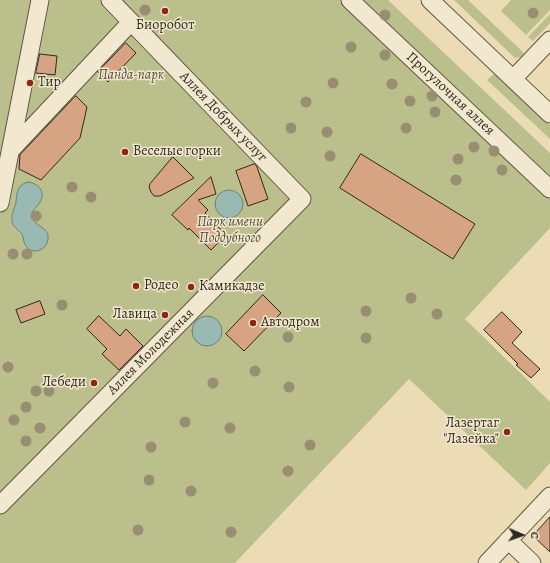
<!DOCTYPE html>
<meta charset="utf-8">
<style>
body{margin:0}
#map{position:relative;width:550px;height:563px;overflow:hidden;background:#ebdcb5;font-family:Alegreya,serif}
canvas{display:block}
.north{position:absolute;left:502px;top:515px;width:40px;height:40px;-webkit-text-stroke:3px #f2e8cf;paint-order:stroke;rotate:92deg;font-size:11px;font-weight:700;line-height:16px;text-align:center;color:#31291e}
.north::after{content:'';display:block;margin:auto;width:14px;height:18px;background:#31291e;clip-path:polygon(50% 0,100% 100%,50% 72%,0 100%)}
</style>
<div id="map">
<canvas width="550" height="563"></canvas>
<div class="north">С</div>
</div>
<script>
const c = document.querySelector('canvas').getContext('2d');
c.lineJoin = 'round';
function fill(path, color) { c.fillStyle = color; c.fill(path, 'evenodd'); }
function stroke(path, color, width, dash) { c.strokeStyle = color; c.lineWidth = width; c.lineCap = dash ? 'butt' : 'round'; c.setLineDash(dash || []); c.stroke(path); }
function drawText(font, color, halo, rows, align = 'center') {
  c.font = font + ' Alegreya,serif'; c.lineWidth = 3; c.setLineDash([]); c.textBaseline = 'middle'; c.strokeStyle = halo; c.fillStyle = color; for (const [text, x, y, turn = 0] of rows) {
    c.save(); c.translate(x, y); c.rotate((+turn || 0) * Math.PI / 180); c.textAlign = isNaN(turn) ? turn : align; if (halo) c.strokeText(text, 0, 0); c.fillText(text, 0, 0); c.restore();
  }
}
fill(new Path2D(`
 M0,0H388L550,153V228L465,319L550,402V463L526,490L409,379L235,563H0Z
 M454,0H468L524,53L521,57L515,58Z
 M511,0H550V10L526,35L501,11Z
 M550,14V23L533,41L528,37Z
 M495,73L550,125V139L487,80Z`), '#bbbf8b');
const water = new Path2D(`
 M29,182C39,184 46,192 40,202C38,206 34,208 32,213C32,229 50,225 48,239C47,251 32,255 26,246C23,242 24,238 22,234C18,229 12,227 12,220C11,214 15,208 16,202C17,192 17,184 29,182Z
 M215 204a14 14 0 1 1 28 0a14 14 0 1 1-28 0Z
 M192 331a15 15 0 1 1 30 0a15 15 0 1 1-30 0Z`);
fill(water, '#99bab3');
stroke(water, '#6f8077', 1);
const building = new Path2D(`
 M126,43L136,53L108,82L98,72Z
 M40,54L57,56L55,75L36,73Z
 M76,96L87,107L80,138L41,180L19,169L20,155Z
 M361,154L475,224L453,259L340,188Z
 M173,157L194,178L160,196H154L151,192L149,187L150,184Z
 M255,164L257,167L268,199L248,206L236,171Z
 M211,177L216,194L198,200L208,210L205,213L226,235L211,250L189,228L188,230L172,215Z
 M263,295L281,313L244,351L226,334Z
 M40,301L45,314L21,323L16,310Z
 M502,312L522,332L512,343L540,369L531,378L516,365L518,364L484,330Z
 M99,316L120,336L126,329L143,346L119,370L102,354L107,349L87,329Z
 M550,517V552L533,536Z`);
fill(building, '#d6a383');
stroke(building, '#31291e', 1);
const minor = new Path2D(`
 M350,0L550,189
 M430,0L550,114
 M513,79L550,40
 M10,151L131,22
 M0,203L40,0
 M0,505L302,199L110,0
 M508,540L532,563
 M487,563L550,496`);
stroke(minor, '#605644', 19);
stroke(minor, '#f2e8cf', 17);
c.fillStyle = '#988e71';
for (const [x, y] of [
 [145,10],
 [533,13],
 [385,15],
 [351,47],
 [385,55],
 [333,83],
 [392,84],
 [432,96],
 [410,101],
 [306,102],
 [435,112],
 [291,128],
 [406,128],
 [327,132],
 [474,147],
 [494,151],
 [330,156],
 [458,159],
 [502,170],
 [456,180],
 [72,187],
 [91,197],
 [36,216],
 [13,254],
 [27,254],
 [411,298],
 [62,305],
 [366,311],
 [437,314],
 [288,337],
 [366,338],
 [8,367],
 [255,371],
 [213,383],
 [289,387],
 [36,391],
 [49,391],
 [26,407],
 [14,420],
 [185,422],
 [40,428],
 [230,428],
 [26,441],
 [310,445],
 [151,447],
 [288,471],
 [149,480],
 [191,491],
 [138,530],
 [231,532]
]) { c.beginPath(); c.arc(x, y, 5.5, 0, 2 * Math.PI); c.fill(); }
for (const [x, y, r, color] of [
 [165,11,4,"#8f2418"],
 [30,83,4,"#8f2418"],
 [125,152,4,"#8f2418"],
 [136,286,4,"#8f2418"],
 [191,287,4,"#8f2418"],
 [165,315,4,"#8f2418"],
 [253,323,4,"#8f2418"],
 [94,383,4,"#8f2418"],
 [507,432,4,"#8f2418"]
]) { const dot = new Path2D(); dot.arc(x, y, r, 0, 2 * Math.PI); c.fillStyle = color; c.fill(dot); stroke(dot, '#f2e8cf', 1.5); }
drawText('14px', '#31291e', '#f2e8cf', [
 ["Биоробот",165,26,"center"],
 ["Тир",38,83],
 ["Веселые горки",133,152],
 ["Родео",144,286],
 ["Камикадзе",199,287],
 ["Лавица",157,315,"right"],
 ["Автодром",261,323],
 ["Лебеди",86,383,"right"],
 ["Лазертаг",499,424,"right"],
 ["\"Лазейка\"",499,440,"right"]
], 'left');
drawText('italic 14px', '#544e39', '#f2e8cf', [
 ["Панда-парк",131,76],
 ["Парк имени",230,223],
 ["Поддубного",230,239]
]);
drawText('14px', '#31291e', '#f2e8cf', [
 ["Прогулочная аллея",450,94,43],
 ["Аллея Добрых услуг",223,117,46],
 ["Аллея Молодежная",151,352,-45]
]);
</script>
